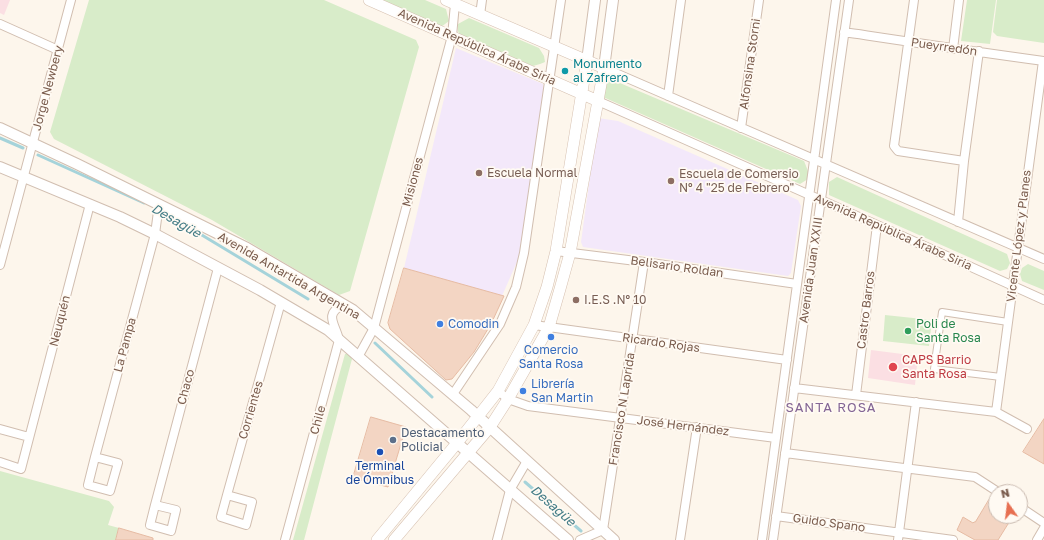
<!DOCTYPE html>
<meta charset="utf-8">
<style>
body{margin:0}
#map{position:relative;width:1044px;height:540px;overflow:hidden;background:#fdf6ec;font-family:"Golos Text",sans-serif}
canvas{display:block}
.north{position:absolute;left:988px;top:484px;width:40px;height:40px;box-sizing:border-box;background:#fffaf3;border:1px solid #cabbb1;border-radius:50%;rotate:346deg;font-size:11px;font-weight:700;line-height:16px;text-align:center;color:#7a5c4d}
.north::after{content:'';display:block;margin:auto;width:14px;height:18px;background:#e76f51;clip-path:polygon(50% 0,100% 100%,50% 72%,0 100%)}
</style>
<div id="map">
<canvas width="1044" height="540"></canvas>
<div class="north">N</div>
</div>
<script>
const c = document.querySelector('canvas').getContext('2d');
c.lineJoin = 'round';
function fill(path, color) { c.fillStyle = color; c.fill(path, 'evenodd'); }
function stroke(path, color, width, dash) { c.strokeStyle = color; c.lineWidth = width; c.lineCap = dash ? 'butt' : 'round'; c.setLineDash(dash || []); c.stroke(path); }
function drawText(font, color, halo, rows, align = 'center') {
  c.font = font + ' "Golos Text",sans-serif'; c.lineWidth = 3.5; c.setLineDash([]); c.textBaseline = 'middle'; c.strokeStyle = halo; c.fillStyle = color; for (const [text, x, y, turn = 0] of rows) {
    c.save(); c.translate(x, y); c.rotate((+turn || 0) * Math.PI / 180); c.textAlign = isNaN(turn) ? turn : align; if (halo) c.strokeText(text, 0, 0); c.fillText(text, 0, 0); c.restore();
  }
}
fill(new Path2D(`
 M456,48L543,84L544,90L520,255L502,296L404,268Z
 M598,118L618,121L798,200L801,206L791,273L788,276L583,247L581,242Z`), '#f3e8fa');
fill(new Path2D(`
 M0,0H10L4,15L0,13Z
 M871,350L918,356L915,385L868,378Z`), '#fbdfe3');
fill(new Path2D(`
 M89,0H324L416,40L419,47L350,291L339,295L212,220L54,139L50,132Z
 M379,0H425L446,9L449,21L441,27Z
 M967,0H996L990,44L961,41Z
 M997,0H1044V43L997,36L993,32Z
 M469,18L539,48L544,56L545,62L540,64L533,66L460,36L458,31V24Z
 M608,78L804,161L808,171V179L800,184L603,97V88Z
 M837,177L1007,254L1010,263L1007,269L1000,271L829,195V182Z
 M1028,264L1044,271V290L1022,281L1020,274L1022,268Z
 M885,315L932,320L929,346L883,341Z
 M345,354H349L352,359L304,540H293Z
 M0,471L109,501L114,507L108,525L119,528L116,540H0Z`), '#d8ecc9');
stroke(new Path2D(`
 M0,138L23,148
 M38,155L144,203
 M162,211L308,299
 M375,343L432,397
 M525,482L581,531`), '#a5d3da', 3);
const building = new Path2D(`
 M404,268L504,296L491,324L474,352L452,379L446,380L390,329L388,323Z
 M371,417L406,427L388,487L353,478Z
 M1044,419V464L1023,452Z
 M989,500L996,504V516H1013L998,540H975L957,530L963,517L973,523L974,522H975Z
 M119,528L153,538V540H116Z`);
fill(building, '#f3d5c3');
stroke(building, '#e6bba3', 1);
const pedestrian = new Path2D(`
 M1001,377L934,369L942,312L1008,322`);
const minor = new Path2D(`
 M914,0L894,146L898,151L964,161
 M480,15L482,0
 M0,24L58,50
 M844,32C911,42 977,52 1044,61
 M953,49L959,0
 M604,68L1044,259
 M668,96L681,0
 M598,101L938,252L1044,300
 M741,128L759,0
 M958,222L964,161L979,51
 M556,251L644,262L797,284
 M0,265L71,0
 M534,325L787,360
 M358,357L374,328L452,36L455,4
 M794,388L996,412L1027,429
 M498,391L508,399L528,406L776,438
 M453,394L500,324L516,287L524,253L561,0
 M856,395L877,225
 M996,412L1043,61
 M0,429L29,437
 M785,453L975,477L998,492
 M95,457L118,463L110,491L88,485L95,457L155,234L159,204
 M0,462L21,469L90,204
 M227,495L252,502L246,525L221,517L227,495L281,302
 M155,505L176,510L171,531L150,525L155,505L218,268
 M1020,507L1044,523
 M776,516L953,540
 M285,540L339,340C336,325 323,314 343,305
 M497,540L510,490L527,461
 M580,540L603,530L644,262
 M680,540L697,427
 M762,540L836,0
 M773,540L849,0
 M898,540L916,402
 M1037,540L1044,528`);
const tertiary = new Path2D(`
 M587,61L595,0
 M604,68L613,0
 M0,128L77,164L247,248L353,310L471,410L614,540
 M0,167L120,217L155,234L260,290L328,330L568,540`);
const secondary = new Path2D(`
 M369,0L598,101
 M377,540L457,443L498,391L534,325L547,287L556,251L587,61
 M394,540L490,427L508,399L549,327L560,289L570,253L604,68L446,0`);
stroke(pedestrian, '#d1beb0', 8);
stroke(minor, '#d1beb0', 10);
stroke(tertiary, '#d1beb0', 12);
stroke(secondary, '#d6c0b0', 12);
stroke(pedestrian, '#fff', 6);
stroke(minor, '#fff', 8);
stroke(tertiary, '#fff', 10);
stroke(secondary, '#fff', 11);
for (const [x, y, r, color] of [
 [565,71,4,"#0f9aa8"],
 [479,173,4,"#8d6e63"],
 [671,181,4,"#8d6e63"],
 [576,300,4,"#8d6e63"],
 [440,324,4,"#3f7fe0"],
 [908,331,4,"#2e9e5b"],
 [551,337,4,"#3f7fe0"],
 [893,367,5,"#e0444e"],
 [523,391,4,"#3f7fe0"],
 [393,440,4,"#5c6f8a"],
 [380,452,4,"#1a4fb4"]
]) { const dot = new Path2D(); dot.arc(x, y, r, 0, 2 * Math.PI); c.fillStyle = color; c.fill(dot); stroke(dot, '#fffaf3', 1.5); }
drawText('12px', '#7a5c4d', '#fffaf3', [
 ["Avenida República Árabe Siria",477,47,24],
 ["Pueyrredón",944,47,8],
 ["Alfonsina Storni",750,64,-82],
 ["Jorge Newbery",48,88,-75],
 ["Misiones",413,182,-75],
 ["Avenida República Árabe Siria",893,232,24],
 ["Vicente López y Planes",1019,236,-83],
 ["Belisario Roldan",677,267,8],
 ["Avenida Juan XXIII",811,270,-82],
 ["Avenida Antartida Argentina",289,276,30],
 ["Castro Barros",866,310,-83],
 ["Neuquén",60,321,-76],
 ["Ricardo Rojas",661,343,8],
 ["La Pampa",125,345,-75],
 ["Chaco",186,387,-75],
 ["Francisco N Laprida",622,409,-81],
 ["Corrientes",251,410,-74],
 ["Chile",318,420,-75],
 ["José Hernández",683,426,7],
 ["Guido Spano",829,523,8]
]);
drawText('12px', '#0d838f', '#fffaf3', [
 ["Monumento",573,64],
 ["al Zafrero",573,78]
], 'left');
drawText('12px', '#785e54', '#fffaf3', [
 ["Escuela Normal",487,173],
 ["Escuela de Comersio",679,174],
 ["Nº 4 \"25 de Febrero\"",679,188],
 ["I.E.S .Nº 10",584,300]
], 'left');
drawText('12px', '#366cbe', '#fffaf3', [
 ["Comodin",448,324],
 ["Comercio",551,350,"center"],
 ["Santa Rosa",551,364,"center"],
 ["Librería",531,384],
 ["San Martin",531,398]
], 'left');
drawText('12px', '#27864d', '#fffaf3', [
 ["Poli de",916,324],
 ["Santa Rosa",916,338]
], 'left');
drawText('12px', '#be3a42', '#fffaf3', [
 ["CAPS Barrio",902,360],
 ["Santa Rosa",902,374]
], 'left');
drawText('12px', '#4e5e75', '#fffaf3', [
 ["Destacamento",401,433],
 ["Policial",401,447]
], 'left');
drawText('12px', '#164399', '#fffaf3', [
 ["Terminal",380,466],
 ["de Ómnibus",380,480]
]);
drawText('italic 13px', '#437c86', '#fffaf3', [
 ["Desagüe",176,221,30],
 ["Desagüe",553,506,41]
]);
c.letterSpacing = '1px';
drawText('13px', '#846695', '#fffaf3', [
 ["SANTA ROSA",831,408]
]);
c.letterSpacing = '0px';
</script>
